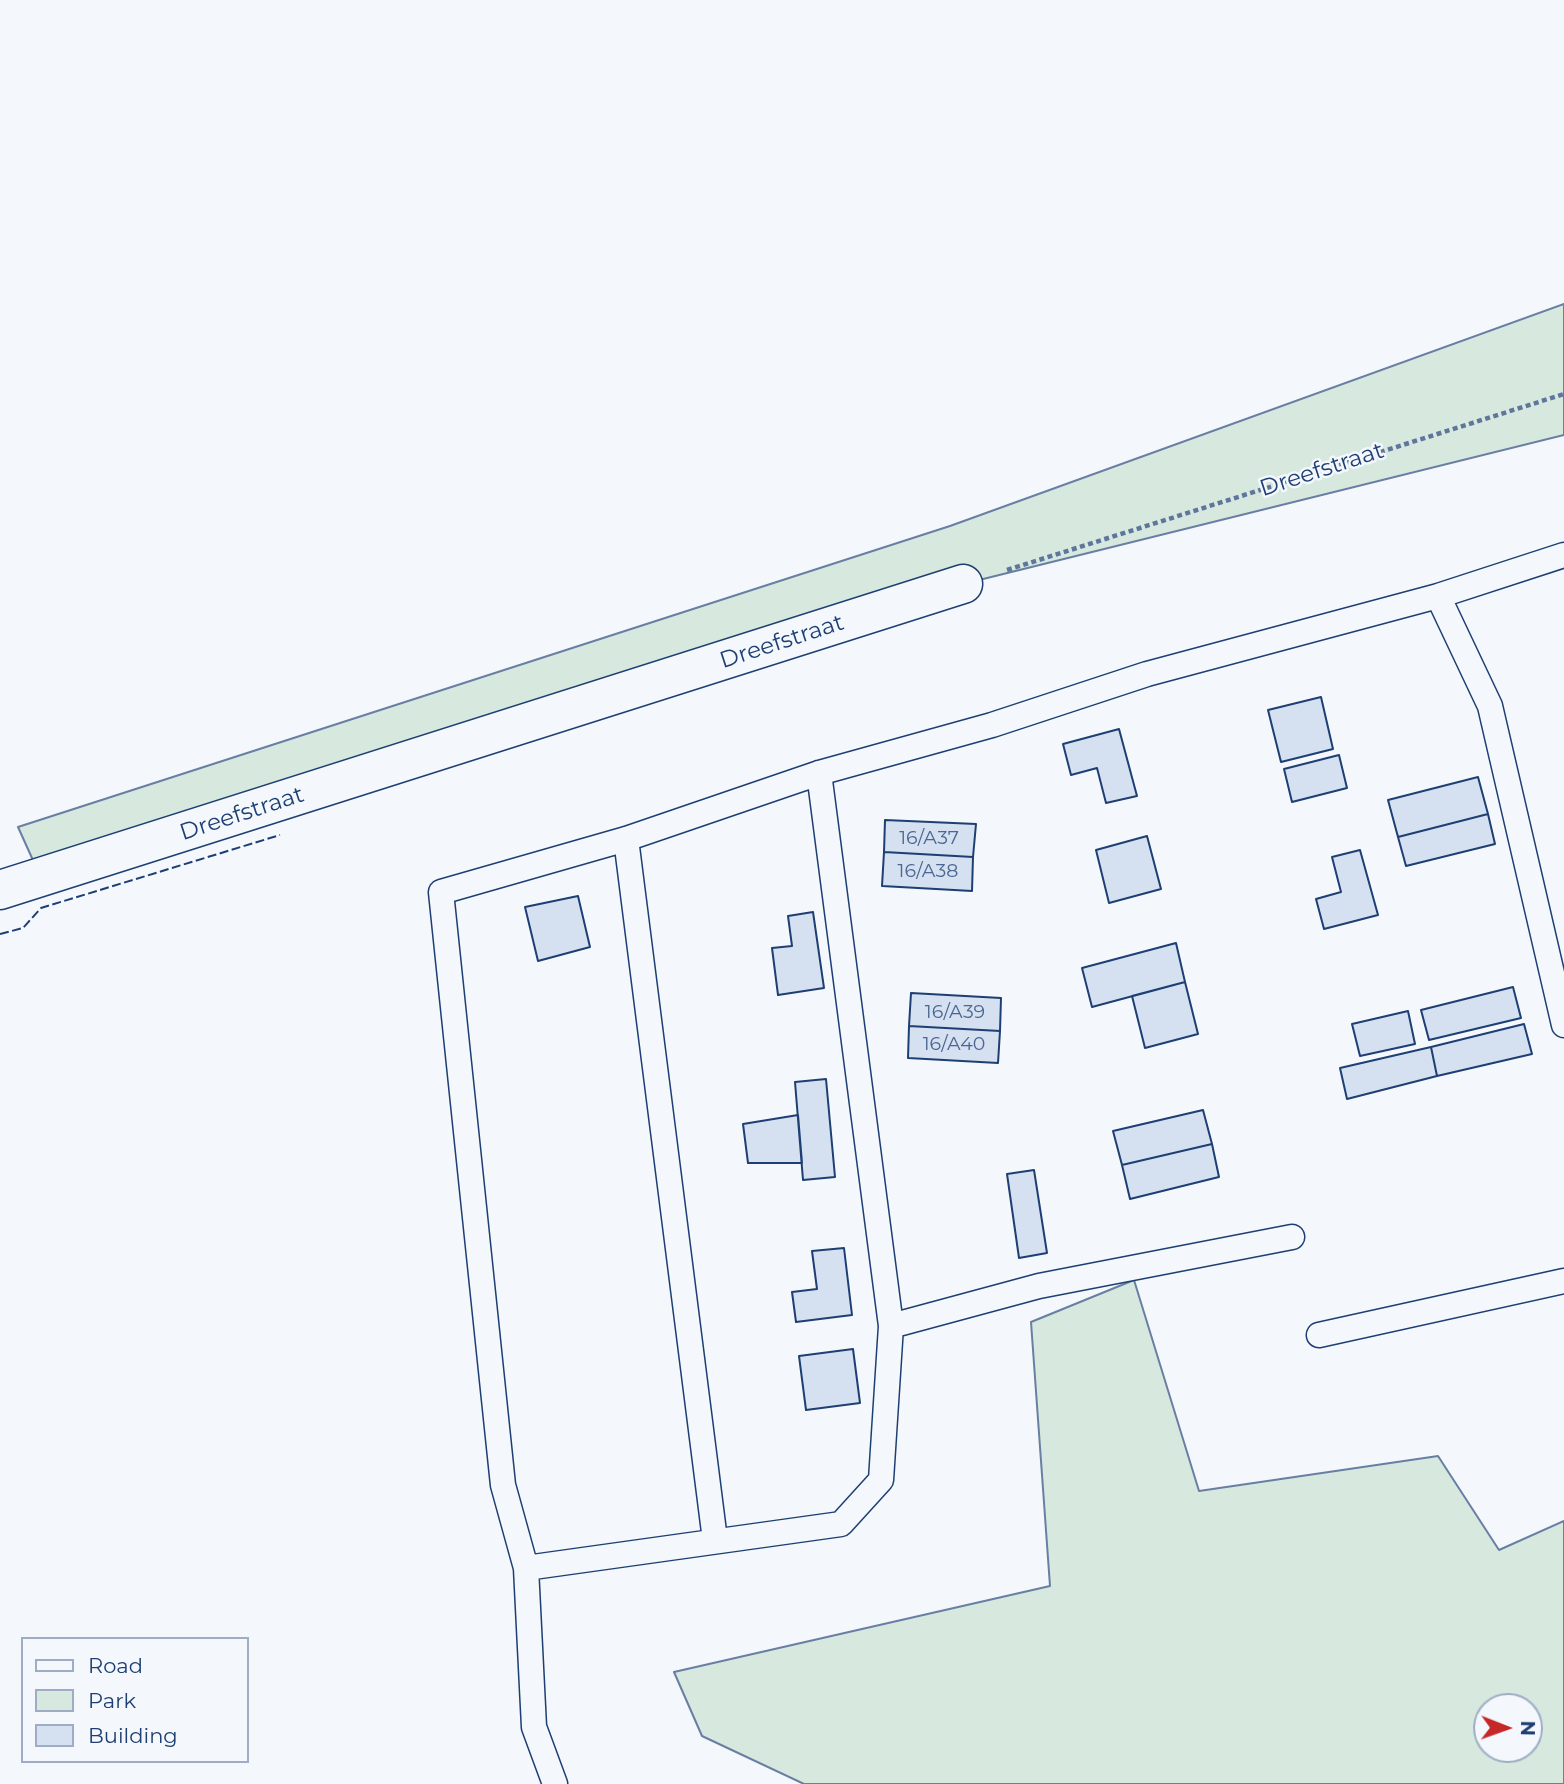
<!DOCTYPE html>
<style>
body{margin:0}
#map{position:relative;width:1564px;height:1784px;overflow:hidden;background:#f4f7fb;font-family:Montserrat,sans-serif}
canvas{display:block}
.legend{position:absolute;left:21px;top:1637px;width:228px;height:126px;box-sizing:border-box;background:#f4f7fb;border:2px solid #9eadc5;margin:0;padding:9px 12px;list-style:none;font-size:21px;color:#1d3f73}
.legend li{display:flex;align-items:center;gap:14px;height:35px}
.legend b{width:35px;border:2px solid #9eadc5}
.north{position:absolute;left:1473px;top:1693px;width:70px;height:70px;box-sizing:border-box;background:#f4f7fb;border:2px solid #9eadc5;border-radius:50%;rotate:91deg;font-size:19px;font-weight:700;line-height:28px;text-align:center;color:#1d3f73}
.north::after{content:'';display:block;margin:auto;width:24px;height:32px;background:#c62828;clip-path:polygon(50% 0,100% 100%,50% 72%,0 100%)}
</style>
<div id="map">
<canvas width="1564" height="1784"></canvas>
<ul class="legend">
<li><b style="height:9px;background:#f4f7fb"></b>Road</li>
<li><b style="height:19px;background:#d7e8df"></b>Park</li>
<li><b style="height:19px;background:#d5e0f0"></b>Building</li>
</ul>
<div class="north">N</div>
</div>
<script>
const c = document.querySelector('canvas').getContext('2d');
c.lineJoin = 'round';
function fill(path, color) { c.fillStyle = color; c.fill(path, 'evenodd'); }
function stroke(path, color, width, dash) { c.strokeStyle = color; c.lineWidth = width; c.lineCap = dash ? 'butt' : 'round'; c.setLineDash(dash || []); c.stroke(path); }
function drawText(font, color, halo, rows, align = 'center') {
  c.font = font + ' Montserrat,sans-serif'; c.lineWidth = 5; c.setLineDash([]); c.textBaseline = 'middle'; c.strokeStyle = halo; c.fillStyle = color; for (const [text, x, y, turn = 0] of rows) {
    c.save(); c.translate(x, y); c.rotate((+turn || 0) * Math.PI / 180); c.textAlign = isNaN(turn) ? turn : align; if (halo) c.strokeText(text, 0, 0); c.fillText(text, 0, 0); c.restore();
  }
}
const green = new Path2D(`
 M1564,304V435L963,584L41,878L18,827L950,526Z
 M1134,1280L1199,1491L1438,1456L1499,1550L1564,1521V1784H804L702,1736L674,1672L1050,1586L1031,1322ZM1487,1707H1529V1749H1487Z`);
fill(green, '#d7e8df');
stroke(green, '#687fa3', 2);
const building = new Path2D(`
 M1321,697L1333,749L1281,762L1268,710Z
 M1119,729L1137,796L1106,803L1097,768L1071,775L1063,744Z
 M1339,755L1347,788L1292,802L1284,769Z
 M1478,777L1488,814L1398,837L1388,800Z
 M1488,814L1495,844L1406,866L1398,837Z
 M885,820L976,824L973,857L884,852Z
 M1147,836L1161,889L1109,903L1096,850Z
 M1360,850L1378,915L1324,929L1316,899L1341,892L1332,857Z
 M884,852L973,857L972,891L882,886Z
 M578,896L590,947L538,961L525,907Z
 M813,912L824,988L778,995L772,948L792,946L788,916Z
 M1176,943L1185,982L1092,1007L1082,968Z
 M1185,982L1198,1034L1145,1048L1132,996Z
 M1513,987L1521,1018L1429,1040L1421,1010Z
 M911,993L1001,998L1000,1031L909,1026Z
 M1408,1011L1415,1044L1360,1056L1352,1024Z
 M1524,1024L1532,1054L1437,1076L1431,1047Z
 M909,1026L1000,1031L998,1063L908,1058Z
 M1431,1047L1437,1076L1347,1099L1340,1068Z
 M826,1079L835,1177L803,1180L795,1082Z
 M1203,1110L1212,1144L1122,1165L1113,1131Z
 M798,1115L802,1163H748L743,1124Z
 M1212,1144L1219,1177L1130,1199L1122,1165Z
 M1034,1170L1047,1253L1019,1258L1007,1174Z
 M844,1248L852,1315L796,1322L792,1292L817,1289L812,1251Z
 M853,1349L860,1403L806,1410L799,1356Z`);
fill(building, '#d5e0f0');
stroke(building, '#1d3f73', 2);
const lane = new Path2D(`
 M1438,596L1490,706L1564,1025
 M626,839L715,1540
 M891,1326L1039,1286L1292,1237
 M1319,1335L1564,1281
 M526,1568L841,1524L881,1480L891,1326L819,773
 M555,1784L534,1727L526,1568L503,1485L441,892L626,839L819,773L992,725L1147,674L1438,596L1564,555`);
const street = new Path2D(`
 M0,890L963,584`);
stroke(lane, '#1d3f73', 27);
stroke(street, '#1d3f73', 41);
stroke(new Path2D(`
 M1007,570L1564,394`), '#5e769c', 4.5, [5, 3.5]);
stroke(lane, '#f4f7fb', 24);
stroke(street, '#f4f7fb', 38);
stroke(new Path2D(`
 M0,934L23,928L41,908L280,835`), '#1d3f73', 2, [9, 3.5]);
drawText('19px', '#4b6792', null, [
 ["16/A37",929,838],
 ["16/A38",928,871],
 ["16/A39",955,1012],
 ["16/A40",954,1044]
]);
drawText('23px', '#1d3f73', '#f4f7fb', [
 ["Dreefstraat",1322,470,-18],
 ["Dreefstraat",782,642,-18],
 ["Dreefstraat",242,814,-18]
]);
</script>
